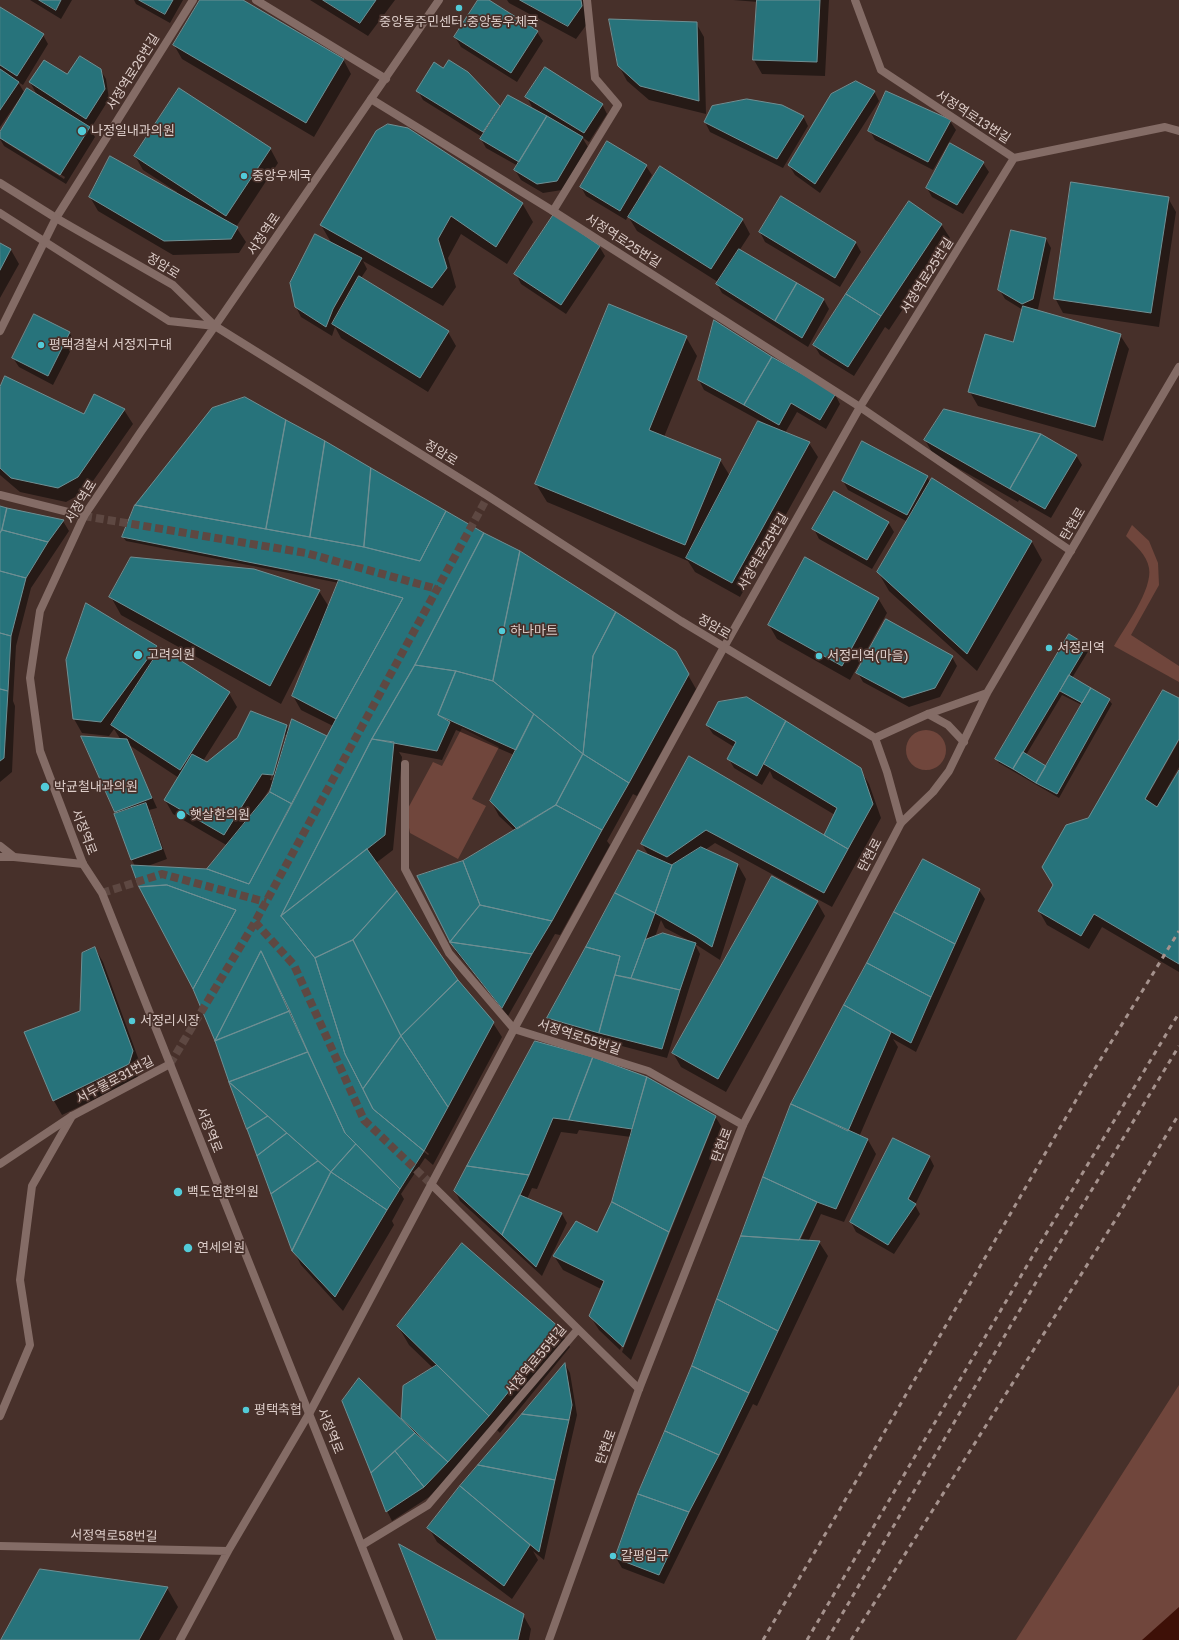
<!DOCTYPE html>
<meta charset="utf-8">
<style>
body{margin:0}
canvas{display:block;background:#47302a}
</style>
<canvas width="1179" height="1640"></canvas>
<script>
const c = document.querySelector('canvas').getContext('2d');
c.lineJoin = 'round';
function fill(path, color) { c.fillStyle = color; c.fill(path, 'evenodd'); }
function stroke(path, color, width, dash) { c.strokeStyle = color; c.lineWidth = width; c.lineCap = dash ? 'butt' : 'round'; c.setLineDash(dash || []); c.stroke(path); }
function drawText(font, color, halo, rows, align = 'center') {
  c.font = font + ' "Golos Text","Noto Sans KR",sans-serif'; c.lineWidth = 3.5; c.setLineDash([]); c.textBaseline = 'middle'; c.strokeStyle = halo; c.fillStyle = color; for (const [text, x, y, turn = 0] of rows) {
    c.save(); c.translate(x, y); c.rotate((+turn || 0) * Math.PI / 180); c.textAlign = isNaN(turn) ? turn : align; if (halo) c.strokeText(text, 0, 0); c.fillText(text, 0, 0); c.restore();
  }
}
fill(new Path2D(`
 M1132,525L1149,541L1158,563L1159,585L1131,635L1179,666V682L1114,646C1125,627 1153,589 1149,568C1147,555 1135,545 1126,536Z
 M462,728L499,747L472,799L486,806L458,859L410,833L406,812L433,762L442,766Z
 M906 750a20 20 0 1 1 40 0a20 20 0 1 1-40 0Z
 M1179,1385V1640H1016Z`), '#70463c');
fill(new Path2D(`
 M1179,1607V1640H1142Z`), '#3e1007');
fill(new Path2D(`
 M30,0H72L61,19Z
 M134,0H183L170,23L136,4Z
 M201,0H241L343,59L351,74L314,137L182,59L174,45Z
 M310,0H395L368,36Z
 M479,0H487L537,32L543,41L517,82L461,47L455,37Z
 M507,0H586L590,20L576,39L509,3Z
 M733,0H829L825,76L762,74L754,60L758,2Z
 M0,8L43,35L48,44L23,85L18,82L24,92L0,127Z
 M696,23L704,37L706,114L649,100L627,81L619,66Z
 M100,69L106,79L109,99L91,128L88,126L95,137L66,184L4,146L0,139V134L37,95L30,82ZM5,140L65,177L64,179L5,142Z
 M418,91L499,107L500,109L551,120L552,119L532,107L527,97L602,104L607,114L589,142L582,137L588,147L562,190L543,193L521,180L515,170L518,166L486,148L481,139L482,137L423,100Z
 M874,91L879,101L820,193L795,175L789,165Z
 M803,116L808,126L783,168L710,132L705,122Z
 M950,121L956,130L933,170L875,140L870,131Z
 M270,148L278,163L236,227L246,242L239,253L173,255L98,211L90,197L176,194L177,192L143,170L135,156Z
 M983,163L989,172L963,214L932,197L927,188Z
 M646,166L652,175L638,199L742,219L750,234L739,251L824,300L829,309L808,347L722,293L717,284L718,282L637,231L628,216L626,220L586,196L581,187Z
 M781,197L856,243L861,252L840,287L765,242L760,232Z
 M1168,198L1176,212L1159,327L1063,313L1055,298Z
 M522,203L533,222L507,264L461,234L448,258L456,287L443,306L363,261L367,269L361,278L448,332L456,346L428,392L341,338L335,327L332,336L301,317L296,307L332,244L321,225Z
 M941,224L950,238L889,330L885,327L854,376L820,355L814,345Z
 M1046,239L1051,248L1038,309L1034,310L1120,335L1129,349L1103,441L978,406L970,392L1013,343L1023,310L1005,299L999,289Z
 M0,244L11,250L19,264L0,298Z
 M599,246L605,256L566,314L521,284L516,274Z
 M69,332L75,342L53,385L19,367L13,358Z
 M686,337L697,356L664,437L720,460L730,476L764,423L704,390L699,380L772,358L835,394L840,404L826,429L797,412L785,433L809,443L818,457L740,597L695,572L688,561L547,502L536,484Z
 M0,390L84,415L124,410L133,424L86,491L66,502L20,492L0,475Z
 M213,408L675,652L696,689L637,796L633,794L607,841L610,845L560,935L555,934L508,1016L456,952L451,941L464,862L515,831L499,816L491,801L514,755L456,730L442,760L399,752L402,757L393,850L376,863L457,980L493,1023L502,1037L433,1165L425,1158L401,1194L404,1199L392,1221L394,1225L343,1311L301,1265L293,1250L216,1041L194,989L132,860L116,815L117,814L116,812L121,740L114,729L109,736L82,733L74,719L156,646L160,652L229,693L237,707L203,761L207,763L238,738L252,712L287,726L289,731L292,721L327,738L333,726L301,710L293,696L316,640L314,639L281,704L121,615L111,597L319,591L329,607L339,583L126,541L123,537L136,505ZM284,735H286L272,780H270ZM129,745L179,778L165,800L173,814L228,846L208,870L145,867L167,859L149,810L157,808ZM270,788H272L271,792L261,805L260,804ZM374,1108L429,1154L428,1155L374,1111Z
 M925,440L1076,455L1082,465L1051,518L1019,500L1018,502L933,454Z
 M927,476L930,483L932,479L1032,542L1042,560L977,671L889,591L878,572L908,522L848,490L843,481Z
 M0,508L63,521L69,531L31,588L16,646L13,701L15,706L12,772L0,782Z
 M888,522L894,532L872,569L819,539L814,529Z
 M878,598L887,613L850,680L777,639L769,625Z
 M1086,645L1089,650L1072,678L1109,700L1112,704L1059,798L999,763L996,759ZM1062,695L1082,705L1047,767L1026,755Z
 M952,657L957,666L940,697L909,707L863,682L858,673Z
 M1179,700V737L1141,803L1143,804L1179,741V767L1166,790L1168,791L1179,772V972L1102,927L1089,949L1047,925L1039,911L1089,819Z
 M786,722L860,769L869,784L881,818L832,907L715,843L705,850L738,865L746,879L720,960L695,944L700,954L667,1058L554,1028L548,1018L649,856L642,844L689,758L824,836L835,815L773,778L770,771L762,785L734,768L729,759L734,747L713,734L707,725ZM661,920L665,928L690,941L655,937Z
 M924,860L979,890L985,899L916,1052L893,1039L898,1047L859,1137L868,1140L876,1154L844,1222L821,1214L808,1242H819L828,1256L757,1406L753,1404L664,1584L622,1568L616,1558L693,1366L792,1104ZM812,1210H814L798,1245L796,1244Z
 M817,902L825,916L726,1092L681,1067L673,1053Z
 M95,948L103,962L141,1066L137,1079L62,1115L54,1101L25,1033L81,1012Z
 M536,1042L646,1078L715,1116L724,1131L631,1360L622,1352L714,1123H712L620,1350L599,1330L590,1316L601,1289L563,1270L554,1256L597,1233L613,1203L631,1137L579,1130L577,1134L561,1132L537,1189L532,1188L527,1199L562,1214L567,1223L542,1276L460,1201L455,1191Z
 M929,1156L934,1166L915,1205L920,1214L894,1254L856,1232L851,1222Z
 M398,1326L559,1328L570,1347L500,1433L497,1430L457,1475L453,1472L429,1497L392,1521L387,1511L343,1401L359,1379L402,1419L404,1387L433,1368L409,1345Z
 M565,1364L570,1373L577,1415L544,1560L533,1551L538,1560L512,1599L437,1542L429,1528Z
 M167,1588L178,1607L159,1640H2Z
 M523,1615L531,1629L529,1640H438Z`), '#0007');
const building = new Path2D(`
 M39,0H61L56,10Z
 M139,0H173L165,14Z
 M200,0H243L344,59L306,123L173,45Z
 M323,0H376L360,23Z
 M478,0H489L538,31L511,73L454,37Z
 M520,0H581L582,6L568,26Z
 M757,0H820L817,62L753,60Z
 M0,7L44,34L17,76L0,65Z
 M609,19L697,22L699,101L640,86L618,66Z
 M80,56L101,69L105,89L86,119L29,82L44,60L67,74Z
 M449,60L468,72L500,106L483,132L416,91L434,62L443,68Z
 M545,67L603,104L584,133L525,97Z
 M0,69L19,82L0,110Z
 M856,81L875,91L815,184L788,165L831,94Z
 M27,88L90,127L60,175L0,138V132Z
 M179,88L271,148L226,216L134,156Z
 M886,91L951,120L928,162L868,131Z
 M508,95L547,116L519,162L480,139Z
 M747,99L782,105L804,116L777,159L704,122L712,106Z
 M547,116L583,137L557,181L537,184L514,170Z
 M388,124L408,128L523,203L496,247L451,216L438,239L447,268L432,288L320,225L376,131Z
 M607,141L647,165L620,211L580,187Z
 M950,143L984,162L957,205L926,188Z
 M110,156L238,227L231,239L164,241L89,197Z
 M660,166L743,219L711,269L628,217Z
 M1071,182L1169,197L1151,313L1054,299Z
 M781,196L856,242L835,278L759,232Z
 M909,201L942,224L881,316L846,294Z
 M554,214L600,246L561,305L514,274Z
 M1011,230L1046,238L1033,299L1022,304L998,290Z
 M315,234L362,258L333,309L326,327L295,307L290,283Z
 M0,243L11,249L0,270Z
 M739,249L797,283L775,321L716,284Z
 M359,276L449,331L420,378L332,324Z
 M797,283L824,299L802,338L775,321Z
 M846,294L881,316L848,367L813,345Z
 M609,304L687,336L649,430L721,459L685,545L535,484Z
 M1023,306L1121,334L1095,427L968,392L985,334L1013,342Z
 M34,314L70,332L48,376L12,358Z
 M714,320L772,357L744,405L698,380Z
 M772,357L836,393L820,420L791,403L779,425L744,405Z
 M5,376L84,414L94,394L125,409L78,477L58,488L11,478L0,468V387Z
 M245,397L286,420L266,529L135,505L212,408Z
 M944,409L1041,434L1010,489L924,440Z
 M286,420L325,441L310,537L266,529Z
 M758,421L810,442L732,583L686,558Z
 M1041,434L1077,455L1045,509L1010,489Z
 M325,441L371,468L364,547L310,537Z
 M862,441L928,476L907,515L842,481Z
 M371,468L446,511L420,561L364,547Z
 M932,478L1032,541L967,654L877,572Z
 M834,491L889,522L867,560L812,529Z
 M135,505L364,547L420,561L446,511L484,533L415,665L372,739L281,916L315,958L345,1054L373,1109L424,1151L400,1189L345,1133L261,951L215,1041L193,989L236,910L167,885L139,887L131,865L207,869L249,884L336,719L403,598L339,580L122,537Z
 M0,506L7,508L2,530L0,533Z
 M7,508L64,520L48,542L2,530Z
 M2,530L48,542L26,578L0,571V533Z
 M484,533L520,551L493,681L456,671L415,665Z
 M520,551L616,612L593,656L583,754L493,681Z
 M131,557L254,569L320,590L270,686L109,597Z
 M805,557L879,598L842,666L768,625Z
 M0,571L26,578L11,636L0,633Z
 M339,580L403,598L336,719L292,696Z
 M86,603L157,646L101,722L73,719L66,660Z
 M616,612L676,651L689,674L629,783L583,754L593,656Z
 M886,619L953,656L935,688L903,698L856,673Z
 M0,633L11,636L8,691L0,689Z
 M1069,634L1087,645L1013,769L995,759Z
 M161,648L230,692L180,770L111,725Z
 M415,665L456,671L438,715L450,722L437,751L372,739Z
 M456,671L493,681L534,714L516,750L438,715Z
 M1069,675L1091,688L1082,703L1060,691Z
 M1091,688L1110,699L1057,794L1036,783Z
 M0,689L8,691L4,758L0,761Z
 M1163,690L1179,698V739L1145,799L1157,807L1179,770V964L1094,914L1081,936L1038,911L1053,885L1042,867L1066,825L1088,818Z
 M747,697L786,721L757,776L727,759L736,742L706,725L718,702Z
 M251,711L287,725L273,775L262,774L224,835L164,800L192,754L207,762L237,738Z
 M534,714L583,754L556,805L517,829L490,801Z
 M292,719L327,736L292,804L270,792Z
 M786,721L861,768L873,804L848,849L824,835L837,808L764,764Z
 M81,736L127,739L152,798L115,812Z
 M372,739L394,742L385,835L281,916Z
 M1023,752L1046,766L1036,783L1013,769Z
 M583,754L629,783L602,830L556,805Z
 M689,756L848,849L824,893L706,830L667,857L641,844Z
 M270,792L292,804L249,884L207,869Z
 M146,803L162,849L131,860L114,814Z
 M556,805L602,830L552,921L480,905L463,861Z
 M701,847L738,864L712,947L697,937L655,913L672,865Z
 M367,849L397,891L353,940L315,958L281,916Z
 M638,850L672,865L655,913L615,893Z
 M923,859L980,889L955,944L894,912Z
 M463,861L480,905L450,942L417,876Z
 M772,876L818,901L718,1079L672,1053Z
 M167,885L236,910L193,989L139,887Z
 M397,891L458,980L401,1036L353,940Z
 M615,893L655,913L631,978L615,975L620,956L586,947Z
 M480,905L552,921L532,954L450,942Z
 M894,912L955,944L931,997L867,963Z
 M663,933L696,943L680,990L631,978L645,940Z
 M353,940L401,1036L363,1089L345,1054L315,958Z
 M450,942L532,954L502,1008Z
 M95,947L133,1051L129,1064L53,1101L24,1032L80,1011L82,953Z
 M586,947L620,956L599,1033L547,1018Z
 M261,951L290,1011L215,1041Z
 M867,963L931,997L911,1043L844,1005Z
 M615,975L680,990L662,1049L599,1033Z
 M458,980L494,1022L448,1107L401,1036Z
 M844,1005L891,1032L848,1131L791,1104Z
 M290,1011L308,1052L229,1082L215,1041Z
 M401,1036L448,1107L424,1151L373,1109L363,1089Z
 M535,1041L593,1057L569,1120L553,1118L529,1175L467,1166Z
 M308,1052L345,1133L356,1144L331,1172L229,1082Z
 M593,1057L647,1077L632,1129L569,1120Z
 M647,1077L716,1116L669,1232L612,1202Z
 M229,1082L268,1116L247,1129Z
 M791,1104L868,1139L836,1209L817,1202L763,1177Z
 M268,1116L287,1133L257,1156L247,1129Z
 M287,1133L318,1161L271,1194L257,1156Z
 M893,1138L930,1156L908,1199L916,1204L888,1245L850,1222Z
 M356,1144L400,1189L387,1210L331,1172Z
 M318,1161L331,1172L292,1251L271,1194Z
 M467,1166L529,1175L502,1235L454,1191Z
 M331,1172L387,1210L335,1297L292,1251Z
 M763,1177L817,1202L799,1240L741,1236Z
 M520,1195L562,1213L536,1267L502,1235Z
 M612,1202L669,1232L623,1347L589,1316L604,1281L553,1256L576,1221L597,1232Z
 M741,1236L820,1241L778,1331L717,1299Z
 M462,1243L560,1328L489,1416L397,1326Z
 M717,1299L778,1331L749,1393L692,1366Z
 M565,1363L572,1405L569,1420L522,1414Z
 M437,1365L489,1416L448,1462L401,1418L403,1386Z
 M692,1366L749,1393L719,1455L665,1431Z
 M359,1378L415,1433L371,1473L342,1401Z
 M522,1414L569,1420L555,1480L478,1465Z
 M665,1431L719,1455L689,1512L638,1494Z
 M415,1433L448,1462L424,1487L395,1451Z
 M395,1451L424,1487L386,1512L371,1473Z
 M478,1465L555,1480L539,1552L460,1486Z
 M460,1486L530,1545L504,1586L427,1528Z
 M638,1494L689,1512L659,1575L615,1558Z
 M399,1544L524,1614L518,1640H437Z
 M40,1569L168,1587L139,1640H1Z`);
fill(building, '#27737b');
stroke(building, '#6f8f93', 1);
stroke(new Path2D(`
 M84,516L306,553L437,589
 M102,893L162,874L266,902
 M255,922L294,965L364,1120L431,1184
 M170,1064L255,922L488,496`), '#5e4842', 8, [8, 4]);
stroke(new Path2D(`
 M553,211L618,105L595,78L587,0
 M405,764V869L449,953L514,1029L648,1071L743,1125
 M0,846L14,857L83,864
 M0,1416L30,1345L20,1280L32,1186L72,1116`), '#846c66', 8);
stroke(new Path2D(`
 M256,0L386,79
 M855,0L881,70L1014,158L1165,127L1179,131
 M371,99L553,211L860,407L1071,551
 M0,331L56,218L193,0
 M0,495L84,516
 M0,857H14
 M0,1164L72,1116L170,1064
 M578,1329L639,1389
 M362,1545L428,1505L578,1329L431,1184
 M0,1546L228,1551
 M180,1640L228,1551L310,1412L514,1029L724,647L860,407L1014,158`), '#846c66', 8);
stroke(new Path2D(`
 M0,183L56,218L173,285L215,326L488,496L681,621L875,738
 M0,213L169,321L215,326
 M928,714L948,725L964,742
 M875,738L928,714L987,693
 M875,738L887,772L901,823
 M399,1640L102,893L83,864L40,751L30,678L40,611L84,516L140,433L215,326L439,0
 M549,1640L639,1389L743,1125L901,823L933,792L949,771L987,693L1179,367`), '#846c66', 8);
stroke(new Path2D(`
 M763,1640L833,1521L1083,1088L1179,931
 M807,1640L1035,1252L1179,1013
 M827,1640L1042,1272L1179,1046
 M851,1640L1116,1219L1179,1114`), '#a5928d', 3, [5, 5]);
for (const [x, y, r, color] of [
 [459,8,4,"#52cbd8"],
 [82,131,5,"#52cbd8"],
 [244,176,4,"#52cbd8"],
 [41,345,4,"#52cbd8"],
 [502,631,4,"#52cbd8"],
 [1049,648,4,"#52cbd8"],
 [138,655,5,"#52cbd8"],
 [819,656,4,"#52cbd8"],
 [45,787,5,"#52cbd8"],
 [181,815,5,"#52cbd8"],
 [132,1021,4,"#52cbd8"],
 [178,1192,5,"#52cbd8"],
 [188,1248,5,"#52cbd8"],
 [246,1410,4,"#52cbd8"],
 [613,1556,4,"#52cbd8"]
]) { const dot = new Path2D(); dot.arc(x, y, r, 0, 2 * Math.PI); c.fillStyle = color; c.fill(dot); stroke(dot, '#47302a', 1.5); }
drawText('13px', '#ddcdc9', '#47302a', [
 ["중앙동주민센터.중앙동우체국",459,22,"center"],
 ["나정일내과의원",91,131],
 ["중앙우체국",252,176],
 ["평택경찰서 서정지구대",49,345],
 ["하나마트",510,631],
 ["서정리역",1057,648],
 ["고려의원",147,655],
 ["서정리역(마을)",827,656],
 ["박균철내과의원",54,787],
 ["햇살한의원",190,815],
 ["서정리시장",140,1021],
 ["백도연한의원",187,1192],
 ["연세의원",197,1248],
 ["평택축협",254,1410],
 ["갈평입구",621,1556]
], 'left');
drawText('13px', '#ddcdc9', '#47302a', [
 ["서정역로26번길",133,72,-58],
 ["서정역로13번길",973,117,33],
 ["서정역로",264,234,-56],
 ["서정역로25번길",623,241,33],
 ["정암로",163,266,32],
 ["서정역로25번길",927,276,-58],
 ["정암로",441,453,32],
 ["서정역로",81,502,-59],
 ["탄현로",1073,524,-59],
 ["서정역로25번길",763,552,-60],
 ["정암로",714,627,30],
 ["서정역로",84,832,69],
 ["탄현로",870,855,-62],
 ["서정역로55번길",579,1037,18],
 ["서두물로31번길",115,1080,-28],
 ["서정역로",209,1130,68],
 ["탄현로",722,1145,-69],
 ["서정역로55번길",536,1360,-50],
 ["서정역로",330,1431,68],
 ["탄현로",606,1447,-70],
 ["서정역로58번길",114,1536,1]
]);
</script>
